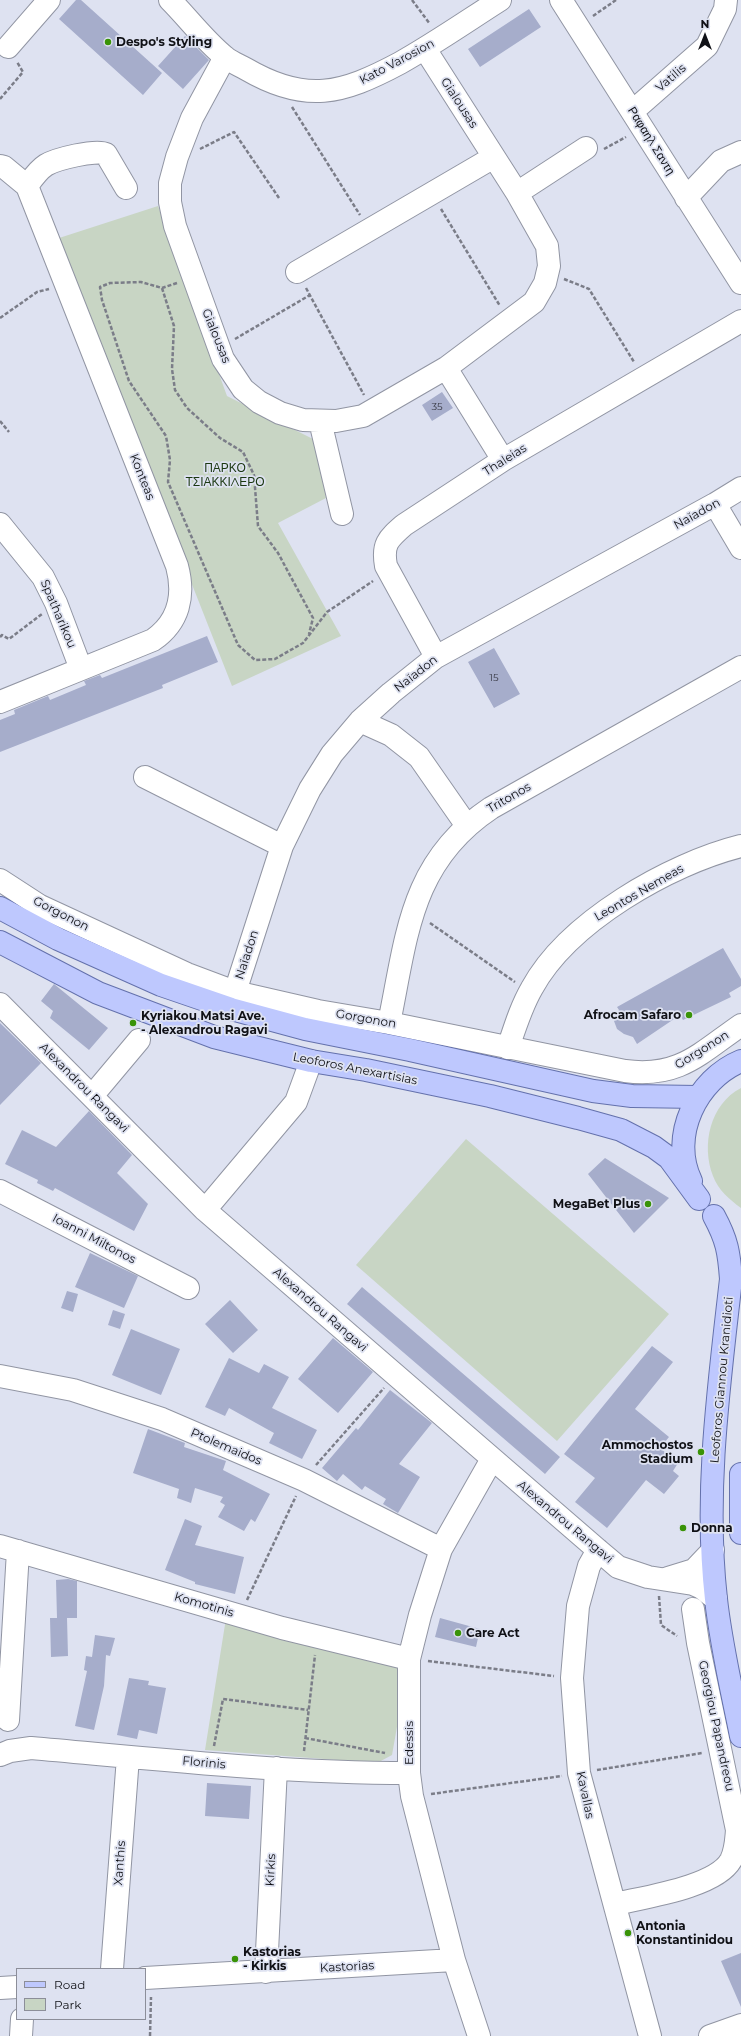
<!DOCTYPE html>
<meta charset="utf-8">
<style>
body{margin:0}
#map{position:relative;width:741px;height:2036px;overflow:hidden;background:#dee2f1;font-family:Montserrat,sans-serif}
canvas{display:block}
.legend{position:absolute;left:16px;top:1968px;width:130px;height:52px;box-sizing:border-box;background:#dee2f1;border:1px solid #8c8e99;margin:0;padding:5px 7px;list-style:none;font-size:12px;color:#101116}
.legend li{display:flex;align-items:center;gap:8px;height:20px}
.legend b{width:20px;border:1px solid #8c8e99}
.north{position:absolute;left:685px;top:16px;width:40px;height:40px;-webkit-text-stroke:3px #dee2f1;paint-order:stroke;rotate:0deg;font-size:11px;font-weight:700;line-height:16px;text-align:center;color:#101116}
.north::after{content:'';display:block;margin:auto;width:14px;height:18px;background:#101116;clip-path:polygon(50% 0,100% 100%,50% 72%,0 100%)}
</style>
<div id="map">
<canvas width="741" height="2036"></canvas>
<ul class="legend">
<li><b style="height:5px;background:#bec8fe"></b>Road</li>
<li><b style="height:11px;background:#c8d5c4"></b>Park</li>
</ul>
<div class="north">N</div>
</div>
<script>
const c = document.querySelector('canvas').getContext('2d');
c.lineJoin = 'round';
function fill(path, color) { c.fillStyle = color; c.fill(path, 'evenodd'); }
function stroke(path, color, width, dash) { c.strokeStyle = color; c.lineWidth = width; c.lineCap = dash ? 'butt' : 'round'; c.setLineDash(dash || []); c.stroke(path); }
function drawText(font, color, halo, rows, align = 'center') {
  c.font = font + ' Montserrat,sans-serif'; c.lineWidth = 3.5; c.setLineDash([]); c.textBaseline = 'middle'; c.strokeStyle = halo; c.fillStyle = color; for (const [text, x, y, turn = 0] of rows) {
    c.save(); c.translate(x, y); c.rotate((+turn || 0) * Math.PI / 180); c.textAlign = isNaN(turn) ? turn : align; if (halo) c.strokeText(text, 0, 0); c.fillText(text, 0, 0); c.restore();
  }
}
fill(new Path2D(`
 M158,206L227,396L317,441L326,498L278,523L341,636L232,686L56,239Z
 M741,1088V1208C730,1200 718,1190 713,1176C701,1145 710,1104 741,1088Z
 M466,1139L669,1314L557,1441L356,1265Z
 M227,1612L409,1659L392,1755L377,1763L205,1750Z`), '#c8d5c4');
fill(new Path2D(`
 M76,0H81L162,73L143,95L59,19Z
 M529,9L541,27L480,67L468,49Z
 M185,36L209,60L183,89L158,66Z
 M442,392L453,408L432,421L422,405Z
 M207,636L218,662L162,685L163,688L0,752V720L15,714L14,710L48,696L50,700L86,685L84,681L100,675L102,678Z
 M494,648L520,694L494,708L468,662Z
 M723,948L741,979V986L729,993L731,997L683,1020L680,1015L637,1044L633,1037L624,1034L617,1029L614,1021L619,1010L617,1007Z
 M54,984L108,1028L89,1050L50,1018L53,1011L41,1001Z
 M0,1023L41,1063L0,1105Z
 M89,1111L132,1155L117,1173L148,1204L134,1231L55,1188L53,1191L37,1183L38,1180L5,1164L22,1130L56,1147Z
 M605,1158L669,1198L634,1233L588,1174Z
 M90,1253L138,1276L124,1308L75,1287Z
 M362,1287L560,1457L545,1474L347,1304Z
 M67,1291L78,1294L73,1312L61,1308Z
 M230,1300L258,1330L233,1353L205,1324Z
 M113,1310L125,1314L120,1329L108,1325Z
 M131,1329L180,1349L161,1395L112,1375Z
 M333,1338L373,1372L338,1413L298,1379Z
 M652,1346L673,1362L635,1409L669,1437L660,1448L678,1463L673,1471L679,1476L664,1494L646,1480L607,1528L575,1502L595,1478L564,1454Z
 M229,1358L259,1373L264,1364L289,1377L272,1408L317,1430L302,1459L269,1443L274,1433L229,1408L225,1416L205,1407Z
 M390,1390L432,1423L399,1464L420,1477L398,1513L383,1504L386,1499L365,1486L362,1490L343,1474L337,1481L322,1468L356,1428L358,1430Z
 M148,1429L185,1443L184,1447L226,1461L223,1470L270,1494L255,1522L251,1519L244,1531L218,1517L225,1505L220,1502L223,1497L195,1488L191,1503L177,1498L179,1489L133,1473Z
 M185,1519L202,1526L195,1545L244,1557L235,1594L195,1584V1582L165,1570Z
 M68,1579L77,1581V1618H57L56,1580Z
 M50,1618H67L68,1656L51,1657Z
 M440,1618L480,1629L476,1647L435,1637Z
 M95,1635L115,1638L110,1656L106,1655L104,1686L94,1730L75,1726L87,1671L84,1670L86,1656L92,1657Z
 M129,1678L149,1681L148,1685L166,1688L157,1734L139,1730L137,1739L117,1735Z
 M207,1783L251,1786L249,1819L205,1816Z
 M741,1953V2007L721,1961Z`), '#a6adcb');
const minor = new Path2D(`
 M170,0C188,18 205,41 225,57C231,62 239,65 246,69C306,104 342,94 400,63C434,44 467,21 500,0
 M561,0L741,283
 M8,47L49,0
 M225,57L192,118L177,157L170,183V202L175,226L223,359L243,389L259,402L280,413L303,420L336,421L363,416L446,368L534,302L545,283L549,266L547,246L517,193L425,49
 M633,111L707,46L725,9L726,0
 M0,166L4,167L27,186L177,566C185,596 179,622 153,640L0,702
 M27,186C32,179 38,170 46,165C56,159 96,149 106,154L126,188
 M517,193L586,148
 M686,198L721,161L741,152
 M297,272L494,157
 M446,368L503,460
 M320,421L342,514
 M715,504L741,548
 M0,524L43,577L56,603L81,669
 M436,657L386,566C382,544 388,539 404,525L503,460L741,321
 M360,721L391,735L419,757L467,826
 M145,777L282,846
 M0,880L40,906L187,974L235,992L318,1011L389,1023L625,1071C679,1078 699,1054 741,1025
 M235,992L282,846L310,789L332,754L360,721L391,693L436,657L715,504L741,488
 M0,1004L205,1210L598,1550L618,1567L648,1577L693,1584L702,1588L716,1599
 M389,1023C407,936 410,862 491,808L741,667
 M508,1048C515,1027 521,1007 532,988C568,922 669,864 741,846
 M92,1096L139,1040
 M0,1191L188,1288
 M205,1210L296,1102L311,1061
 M0,1376L73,1390L162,1419L304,1480L441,1549
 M0,1546L282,1628L409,1659
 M598,1550L589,1566L578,1606L572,1678L579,1773L650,2036
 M668,1578L694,1570L713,1550
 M8,1720L18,1551
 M0,1755L10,1751L31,1748C156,1759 283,1773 409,1773
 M615,1904C645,1897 716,1887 731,1860C736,1850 736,1841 737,1830L698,1643L693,1609
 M112,1969L128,1757
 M266,1972L276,1768
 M145,1978L454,1960
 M0,1988L17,1987
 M21,2036L22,2019
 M479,2036L454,1960L412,1796L409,1773V1659L420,1615L441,1549L492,1459
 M710,2036L741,2025`);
const major = new Path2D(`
 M0,908L58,939L161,985L231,1009L305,1029L410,1050L593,1091L632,1096L698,1097
 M0,942L98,993L214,1037L311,1061L366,1070L490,1096L578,1118L621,1130L654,1147L669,1158L699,1199
 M691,1181C669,1136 697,1079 741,1061
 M714,1216C727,1240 729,1252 731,1279C719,1385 704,1493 716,1599C721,1645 732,1691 741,1736
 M741,1474V1533`);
stroke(minor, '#9195a3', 24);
stroke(major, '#6471ac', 24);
stroke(new Path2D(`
 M412,0L430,24
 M593,16L616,0
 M0,99L23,72L17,62
 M292,107L360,215
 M200,149L234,132L279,198
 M604,149L626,137
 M441,209L500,306
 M564,279L589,289L634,362
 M177,283L162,288L141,282L110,283L100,287L102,300L129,381L166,436L170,460L168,482L238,645L255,660L275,659L303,643L327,612L373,581
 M162,288L174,326L172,369L175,390L187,408L220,438L243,452L254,475L258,526L278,553L313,618L309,634
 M306,288L364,395
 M0,318L37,292L49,289
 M235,339L310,295
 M0,421L9,432
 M0,637L2,635L9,639L42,614
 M430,923L515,982
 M316,1465L384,1388
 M659,1596L661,1625L677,1636
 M247,1600L296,1496
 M428,1661L554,1676
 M305,1738L385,1753
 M214,1746L223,1699L308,1710
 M304,1751L315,1655
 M597,1770L702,1753
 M431,1794L562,1776
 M150,2036L151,1997`), '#7b7d88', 2.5, [4, 2]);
stroke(minor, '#fff', 22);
stroke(major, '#bec8fe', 22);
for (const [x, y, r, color] of [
 [108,42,4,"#399307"],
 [689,1015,4,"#399307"],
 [133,1023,4,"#399307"],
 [648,1204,4,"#399307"],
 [701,1452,4,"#399307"],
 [683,1528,4,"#399307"],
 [458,1633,4,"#399307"],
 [628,1933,4,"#399307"],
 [235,1959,4,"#399307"]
]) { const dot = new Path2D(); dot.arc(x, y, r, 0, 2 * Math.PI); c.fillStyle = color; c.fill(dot); stroke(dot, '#dee2f1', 1.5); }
drawText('10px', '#363843', null, [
 ["35",437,407],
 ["15",494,678]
]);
drawText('bold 12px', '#101116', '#dee2f1', [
 ["Despo's Styling",116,42],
 ["Afrocam Safaro",681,1015,"right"],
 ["Kyriakou Matsi Ave.",141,1016],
 ["- Alexandrou Ragavi",141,1030],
 ["MegaBet Plus",640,1204,"right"],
 ["Ammochostos",693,1445,"right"],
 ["Stadium",693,1459,"right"],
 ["Donna",691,1528],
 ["Care Act",466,1633],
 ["Antonia",636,1926],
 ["Konstantinidou",636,1940],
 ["Kastorias",243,1952],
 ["- Kirkis",243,1966]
], 'left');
drawText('12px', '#101116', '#dee2f1', [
 ["Kato Varosion",397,62,-28],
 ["Vatilis",671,78,-41],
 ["Gialousas",459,103,57],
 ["Ραφαηλ Σαντη",651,141,58],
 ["Gialousas",216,336,68],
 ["Thaleias",505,460,-32],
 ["Konteas",142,477,68],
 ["Naïadon",697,514,-29],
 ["Spatharikou",58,614,67],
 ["Naïadon",416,674,-38],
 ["Tritonos",509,798,-30],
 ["Leontos Nemeas",639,893,-30],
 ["Gorgonon",61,914,27],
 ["Naïadon",247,955,-72],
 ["Gorgonon",366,1019,10],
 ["Gorgonon",702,1050,-32],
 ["Leoforos Anexartisias",355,1069,11],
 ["Alexandrou Rangavi",84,1088,45],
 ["Ioanni Miltonos",94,1239,28],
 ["Alexandrou Rangavi",320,1310,41],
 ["Leoforos Giannou Kranidioti",722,1380,-85],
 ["Ptolemaidos",226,1447,23],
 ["Alexandrou Rangavi",565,1522,40],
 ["Komotinis",204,1605,16],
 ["Georgiou Papandreou",716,1726,78],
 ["Edessis",409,1743,-90],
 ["Florinis",204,1763,5],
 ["Kavallas",585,1795,78],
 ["Xanthis",120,1863,-86],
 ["Kirkis",271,1870,-87],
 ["Kastorias",347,1967,-3]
]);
drawText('12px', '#1b3811', '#dee2f1', [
 ["ΠΑΡΚΟ",225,468],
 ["ΤΣΙΑΚΚΙΛΕΡΟ",225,482]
]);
</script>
